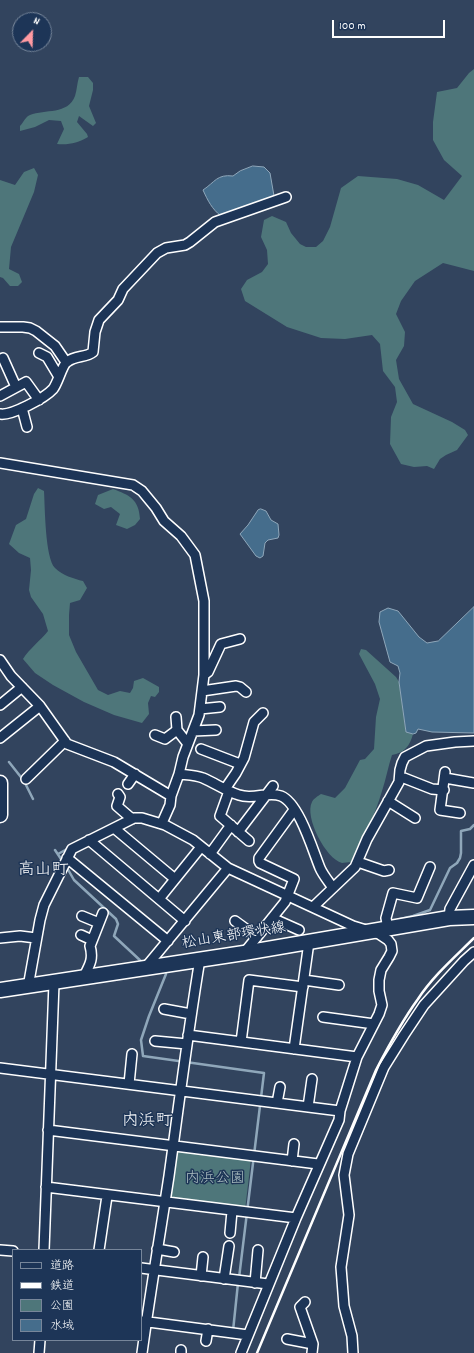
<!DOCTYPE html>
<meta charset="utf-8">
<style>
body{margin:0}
#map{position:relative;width:474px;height:1353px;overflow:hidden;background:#32445e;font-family:Dekko,"Klee One",sans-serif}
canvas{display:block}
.legend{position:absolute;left:12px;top:1249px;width:130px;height:92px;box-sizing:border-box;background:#1d3557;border:1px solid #77869a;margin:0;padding:5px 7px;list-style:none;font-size:12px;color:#fff}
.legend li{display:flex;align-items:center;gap:8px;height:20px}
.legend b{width:20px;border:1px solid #77869a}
.north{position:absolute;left:12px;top:12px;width:40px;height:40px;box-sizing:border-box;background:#1d3557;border:1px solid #77869a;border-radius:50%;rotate:23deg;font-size:11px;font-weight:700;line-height:16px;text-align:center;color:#fff}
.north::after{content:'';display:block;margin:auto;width:14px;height:18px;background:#ff9aa2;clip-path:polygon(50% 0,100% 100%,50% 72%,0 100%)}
.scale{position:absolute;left:332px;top:20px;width:113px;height:18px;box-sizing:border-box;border:2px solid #fff;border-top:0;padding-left:5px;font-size:12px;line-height:14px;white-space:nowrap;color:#fff;-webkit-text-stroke:3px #1d3557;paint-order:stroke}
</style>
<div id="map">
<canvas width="474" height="1353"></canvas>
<ul class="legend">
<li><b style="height:5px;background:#1d3557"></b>道路</li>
<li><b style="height:5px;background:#fff"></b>鉄道</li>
<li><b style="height:11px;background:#4e767a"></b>公園</li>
<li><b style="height:11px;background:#456d8c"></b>水域</li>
</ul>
<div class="north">N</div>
<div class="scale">100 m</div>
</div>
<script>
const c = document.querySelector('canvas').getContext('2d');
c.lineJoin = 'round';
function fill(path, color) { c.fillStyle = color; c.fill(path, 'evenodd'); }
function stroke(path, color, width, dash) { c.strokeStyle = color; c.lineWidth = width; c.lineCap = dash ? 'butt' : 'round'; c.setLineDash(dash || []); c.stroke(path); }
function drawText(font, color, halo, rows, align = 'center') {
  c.font = font + ' Dekko,"Klee One",sans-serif'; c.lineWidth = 3; c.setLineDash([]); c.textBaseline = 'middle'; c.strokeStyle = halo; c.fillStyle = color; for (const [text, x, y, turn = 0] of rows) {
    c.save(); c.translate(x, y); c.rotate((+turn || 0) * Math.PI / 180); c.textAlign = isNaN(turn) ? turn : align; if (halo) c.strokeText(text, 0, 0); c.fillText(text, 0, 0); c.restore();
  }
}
fill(new Path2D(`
 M474,69V271L443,263L415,281L401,301L396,314L405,332L404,346L396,360L399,379L413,404L452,422L465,430L468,435L457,450L446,455L440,459L434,469L427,466L414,467L401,464L390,444L391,417L397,402L395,387L383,371L380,344L372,335L345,339L321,338L287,327L245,301L241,289L247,280L262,272L268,264L267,250L261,237L264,220L272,216L286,222L291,233L300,244L306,247H316L323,241L330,227L341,188L358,176L397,179L418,185L444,200L462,176L444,160L433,140V122L437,92L457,88L469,73Z
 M79,77H88L93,83V90L89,106L96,123L93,126L79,116L77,122L87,134L88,137C78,143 69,145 57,144L64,129L61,121L49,120L35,127L20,131V126C23,123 26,116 30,115C45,109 68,115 75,96C77,90 77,83 79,77Z
 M34,168L38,175L34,192L11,247L9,269L19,274L22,282L18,286H10L3,278L0,277V180L15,185L24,172Z
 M38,488L44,491C45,507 45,558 55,568C62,575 74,579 83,581L87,588L80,600L70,603L69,615V635L76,652L98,690L108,695L120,691L130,693L133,688L134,681L143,678L159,687V692L155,697L151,696L148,703L149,714L142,723L114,715L84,702L53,685L35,673L23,659C29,649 40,641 48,631L43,614L31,597L29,590L31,570L30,558L19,553L9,544L16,525L26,519L34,494Z
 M113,489C129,495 139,499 140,519L135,525L127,529L116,525L120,514L111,507L104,509L95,504L98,495Z
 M361,649L366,650L396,677L399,682L406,732L413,734C410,746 404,753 392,755C388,767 386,779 382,791C375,816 362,839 351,862C348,862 344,863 342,863C326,859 304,817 312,802C313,799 318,796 321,794L335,798L345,788L360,760L365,759L374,749L376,717L380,699L375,684L359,654Z
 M175,1150L251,1159L245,1210L168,1200Z`), '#4e767a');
const water = new Path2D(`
 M253,166L264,167L270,173L274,196L272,198L221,216C212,209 208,201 203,190C215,182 217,174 233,176L240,171Z
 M261,509L266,511L271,520L278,524L279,535L278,538L268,540L265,543L263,556L260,558L256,556L240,534L248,525L258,510Z
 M474,607V733L432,732L418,729L416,733L413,734L406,732L399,682L400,673L398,666L390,662L379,622L380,612L388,608L398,611L419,637L427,643L438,641Z`);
fill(water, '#456d8c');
stroke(water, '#8fa7ba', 1);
stroke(new Path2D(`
 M9,762L24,781L33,799
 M55,850L63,862
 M58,854L69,848
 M66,866L74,880L116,919L118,924L114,936L143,963
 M400,919L413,916L430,910L450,868L457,863L460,858L461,853V831L470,829L474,825
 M166,974L149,1016L141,1040L143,1056L264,1073L239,1278
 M233,1331L238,1283`), '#8fa7ba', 2.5);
const street = new Path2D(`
 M0,327H23L30,328L36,331L55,346L66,362
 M39,353L47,357L59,377
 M3,358L16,387
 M0,396L26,382L39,400
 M22,408L27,427
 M0,414C11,416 45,398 53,389C58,383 62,365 67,362C75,355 86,358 93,352L95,332L99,320L118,300L123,289L157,253L166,248L185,245L190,242L215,222L286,197
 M0,463L133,485L142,491L156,508L164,521L181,536L195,555L204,601V675L199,715L183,757L179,774L171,796
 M0,660L11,676L40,706L67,744L114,762L171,796L170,805L162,823
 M204,675L208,672L221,644L240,639
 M202,691L236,686L240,687L246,692
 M0,705L22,687
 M200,709L220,707
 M176,717L177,730
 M193,731L216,730
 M155,735L165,739L177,730L188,744
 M0,738L40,706
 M201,749L240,764
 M445,772L440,810L460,813
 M179,774C187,775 195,775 203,778C215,783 226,791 239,795C253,800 268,791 281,796C299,803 313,851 320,868C323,875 329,882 333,888
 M400,777L404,778L432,789L444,790
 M445,778L474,783
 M26,779L65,741
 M128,784L135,774
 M225,789L236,773L244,758L254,722L263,713
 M229,791L220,816L249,841
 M118,794L120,797L117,806L132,819
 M388,801L415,818
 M114,828L175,879
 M238,832L273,786
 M89,840L185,921
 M210,854L231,825
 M67,858L168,941
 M358,862L384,871L389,870
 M159,899L201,847
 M313,907L355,867L367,839L399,782L400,770L402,763L405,757L426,746L455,742L474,741
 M82,916L99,923
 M272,918L299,930
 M449,918L450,909L474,865
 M235,921L257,937
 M388,929L386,918L393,893L417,898L430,867
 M81,935L92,940
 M0,938L20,936L36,938
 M244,953L285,902L294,879L260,863L259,861V858L294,810
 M145,968L228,868
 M83,978C89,966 94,960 90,946L103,913
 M304,980L339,985
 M28,987L40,920L44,905L72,849L134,818H142L165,825L193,840L228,868L353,926L379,934L388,940L391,944L392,951L389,957L381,970L379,980V991L382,1005L379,1014L357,1057L340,1111L339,1120L296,1218L241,1353
 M164,1009L191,1014
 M323,1017L374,1024
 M188,1035L357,1057
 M155,1041L187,1044
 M241,1042L249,980L303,987
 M294,1049L309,942
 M0,1068L340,1111
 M129,1084L132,1054
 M277,1103L280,1087
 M308,1107L312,1079
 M48,1130L318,1164
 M292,1161L294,1144
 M46,1187L296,1218
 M230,1233L232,1211
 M157,1249L174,1252
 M0,1250L13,1251
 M44,1250L54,983
 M99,1250L107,1196
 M141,1268L268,1284
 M201,1276L203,1257
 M224,1279L229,1246
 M255,1283L258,1250
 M305,1302L300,1307L313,1344L312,1353
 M141,1321L248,1335
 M287,1339L313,1344
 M206,1341L208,1329
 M39,1353L40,1340
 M142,1353C150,1294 160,1235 169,1176C179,1104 188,1031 200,959
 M181,1353V1350
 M353,1353L352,1336L344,1306L341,1267L349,1215L344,1175L348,1154L384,1067L404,1035L424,1005L464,961L474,952`);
const primary = new Path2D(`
 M0,783V815
 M0,990L244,953L449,918L474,917`);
stroke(street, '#fff', 12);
stroke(primary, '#fff', 17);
stroke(street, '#1d3557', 9);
stroke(primary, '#1d3557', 14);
stroke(new Path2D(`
 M257,1353L376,1070C389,1045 402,1021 418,999C433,976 455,957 474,938`), '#fff', 2.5);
drawText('15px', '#fff', '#1d3557', [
 ["松山東部環状線",234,937,-9]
]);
drawText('15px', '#afc1c3', '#1d3557', [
 ["内浜公園",215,1180]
]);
drawText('17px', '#fff', '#1d3557', [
 ["高山町",43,872],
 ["内浜町",147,1123]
]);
</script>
